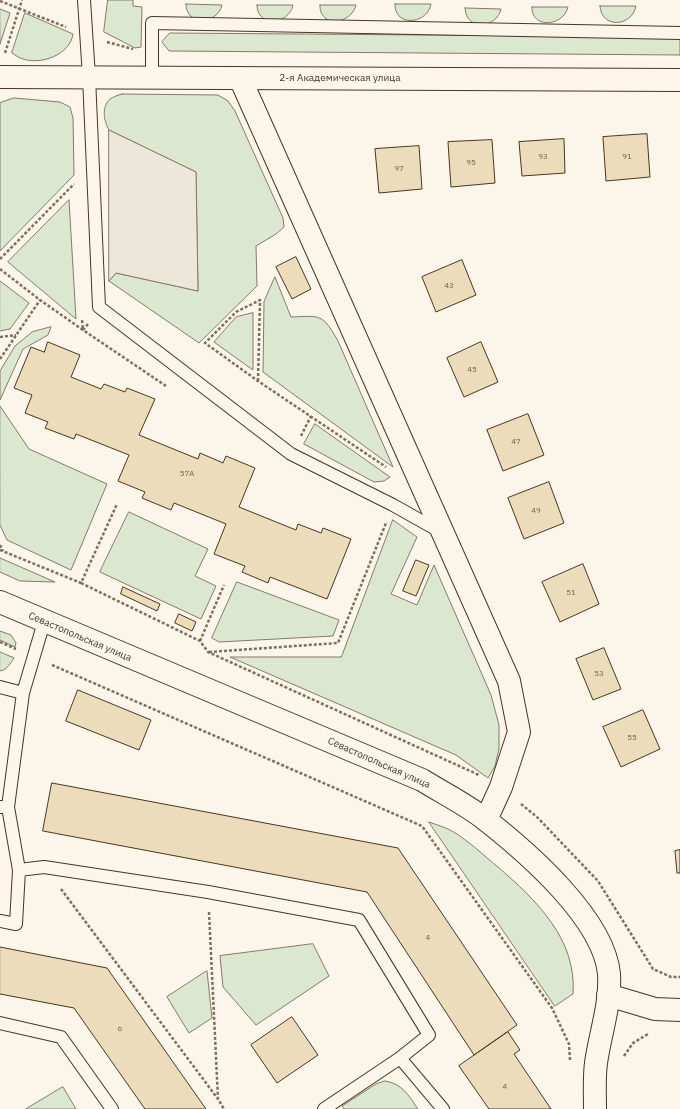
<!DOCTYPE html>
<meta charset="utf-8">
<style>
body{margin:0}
canvas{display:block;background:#fbf6e9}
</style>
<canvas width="680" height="1109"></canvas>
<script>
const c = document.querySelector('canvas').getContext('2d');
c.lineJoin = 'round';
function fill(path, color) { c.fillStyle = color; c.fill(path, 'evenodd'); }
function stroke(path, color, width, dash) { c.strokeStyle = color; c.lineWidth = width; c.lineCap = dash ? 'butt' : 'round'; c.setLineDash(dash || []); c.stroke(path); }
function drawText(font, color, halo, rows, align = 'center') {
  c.font = font + ' "IBM Plex Sans",sans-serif'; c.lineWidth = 3; c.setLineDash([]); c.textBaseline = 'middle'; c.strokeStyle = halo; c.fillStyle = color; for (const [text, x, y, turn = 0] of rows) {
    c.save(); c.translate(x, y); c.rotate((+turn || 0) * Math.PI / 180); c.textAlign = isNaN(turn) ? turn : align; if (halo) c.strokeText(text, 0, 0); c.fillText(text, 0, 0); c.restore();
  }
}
const green = new Path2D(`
 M108,0H133V6L142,7L141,47L135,48L104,32Z
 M186,4L222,5C218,24 186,27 186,4Z
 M395,4H431C427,25 394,27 395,4Z
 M257,5H293C289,25 257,28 257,5Z
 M320,5H356C351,25 319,28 320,5Z
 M600,6H636C632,27 601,29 600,6Z
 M532,7H568C563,27 531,29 532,7Z
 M465,8L501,9C497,28 466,32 465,8Z
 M0,9L10,13L0,44Z
 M25,13L73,34C70,55 41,65 23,59C19,58 15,55 12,53Z
 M170,33L680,37V55L169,51L162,42Z
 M122,94L218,95L228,101L235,111L283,218L284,227L276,234L256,246L257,286L199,343L109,281L116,273L198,291L196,172L109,130C104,121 101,108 110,99C113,97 118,95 122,94Z
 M14,98L60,102L70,107L73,118L74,175L0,251V103Z
 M69,200L76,319L8,262Z
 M275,277L291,317C321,316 322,313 338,341L393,467L263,372L264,302Z
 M0,281L29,303L10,329L0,331Z
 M253,313V370L214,342L236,317Z
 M51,327L48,335L23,349L0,400V371L15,346L32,332Z
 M0,406L29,449L107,484L71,570L7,540L0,525Z
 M315,424L390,477L384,481L374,482L304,444Z
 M129,512L208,549L195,576L216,586L201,619L100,572Z
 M393,520L417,537L391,594L417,605L434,565L491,695L499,725V749L495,766L488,778L456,755L230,657H341Z
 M0,558L55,582L20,581L0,572Z
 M237,582L339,620L333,636L219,642L212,638Z
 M0,631L11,635L16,643L15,647L0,640Z
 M0,652L14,658C10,664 7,670 0,671Z
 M429,822C437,825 445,827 452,831C469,841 483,855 498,867C536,900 577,939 573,994L555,1006Z
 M313,944L329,976L256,1025L223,987L220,956Z
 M207,971L212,1018L189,1033L167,997Z
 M385,1081C403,1084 408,1095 418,1109H344L342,1106L376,1084Z
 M63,1087L76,1109H26Z`);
fill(green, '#dce7d0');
stroke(green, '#887966', 1);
const parking = new Path2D(`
 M109,130L196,172L198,291L116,273L109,281Z`);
fill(parking, '#ede7d9');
stroke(parking, '#887966', 1);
const building = new Path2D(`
 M647,134L650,177L606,181L603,137Z
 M564,139L565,173L522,176L519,142Z
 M492,140L495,183L451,187L448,142Z
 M419,146L422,189L379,193L375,149Z
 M296,257L311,289L292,299L276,267Z
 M462,260L476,295L436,312L422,277Z
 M48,342L80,355L71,377L101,389L104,384L125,392L127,388L155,399L139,435L198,459L200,453L223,463L226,456L255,468L239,507L296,530L298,524L321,533L323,528L351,539L327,599L270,577L268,583L242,572L245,566L214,554L226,524L174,503L171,510L142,498L145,492L118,481L129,455L76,434L74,439L45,428L48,422L25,413L32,395L14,388L31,347L44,352Z
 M481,342L498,382L464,397L447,358Z
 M528,414L544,455L503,471L487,430Z
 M549,482L564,523L524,539L508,498Z
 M416,560L429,565L416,596L403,591Z
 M583,564L599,604L560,622L542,582Z
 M123,587L160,604L157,611L121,594Z
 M179,614L196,622L192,631L175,623Z
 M604,648L621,689L593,700L576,659Z
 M78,690L151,720L139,750L66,721Z
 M643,710L660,749L621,767L603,727Z
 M52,783L398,848L517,1025L474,1055L367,892L43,831Z
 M680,850V873H677L675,851Z
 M0,947L107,968L206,1109H145L74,1008L0,994Z
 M292,1017L318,1055L277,1083L251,1045Z
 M508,1032L520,1050L514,1054L551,1109H489L459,1066Z`);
fill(building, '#ecdcbc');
stroke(building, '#4a3520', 1);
const lane = new Path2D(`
 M84,0L89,77L99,307L291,454L393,505L441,532
 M152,77V23L680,33
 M0,687L23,693
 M1,807H8L23,693L44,622
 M8,807L19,870L44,867L208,892L359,920L429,1035L400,1058L443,1109
 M0,921L16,924L19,870
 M0,1023L61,1037L112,1109
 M324,1109L400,1058`);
const street = new Path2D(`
 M240,78L509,681L519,732L501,787L486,820`);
const secondary = new Path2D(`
 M0,77L680,80
 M0,602L422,780C443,793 467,805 486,820C528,853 604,919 609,974C611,1004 600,1034 596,1063C594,1078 595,1094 595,1109
 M608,995L655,1009L680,1010`);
stroke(lane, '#4a3520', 14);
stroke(street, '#4a3520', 24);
stroke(secondary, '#4a3520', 24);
stroke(new Path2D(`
 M0,1L66,27
 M107,42L133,49
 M5,53L22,0
 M0,259L74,184
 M0,269L40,300L83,330L82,320
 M88,324L83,330L166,386
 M0,337L16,335
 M0,359L40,300
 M258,381L260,300L236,312L205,343L258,381L386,467
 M301,436L311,416
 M0,545L3,551
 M0,550L81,583L117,504
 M81,583L200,641L208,652L479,775
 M200,641L224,585
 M0,642L16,649
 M209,652L338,643L386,523
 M52,665L422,826L552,1008L569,1044L570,1060
 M521,804L537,817L598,881L653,969L671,977H680
 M61,889L218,1099
 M209,912L218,1099L224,1109
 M624,1056L633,1043L648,1034`), '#7f6f5c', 2.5, [3, 2]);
stroke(lane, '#fbf6e9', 12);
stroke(street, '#fbf6e9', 22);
stroke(secondary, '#fbf6e9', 22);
drawText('8px', '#725f47', null, [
 ["93",543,157],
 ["91",627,157],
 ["95",471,163],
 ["97",399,169],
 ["43",449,286],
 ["45",472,370],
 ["47",516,442],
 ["57А",187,474],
 ["49",536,511],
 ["51",571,593],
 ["53",599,674],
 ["55",632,738],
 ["4",428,938],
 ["6",120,1029],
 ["4",505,1087]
]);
drawText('10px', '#4a3520', '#fbf6e9', [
 ["2-я Академическая улица",340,78],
 ["Севастопольская улица",80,637,23],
 ["Севастопольская улица",379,763,24]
]);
</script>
